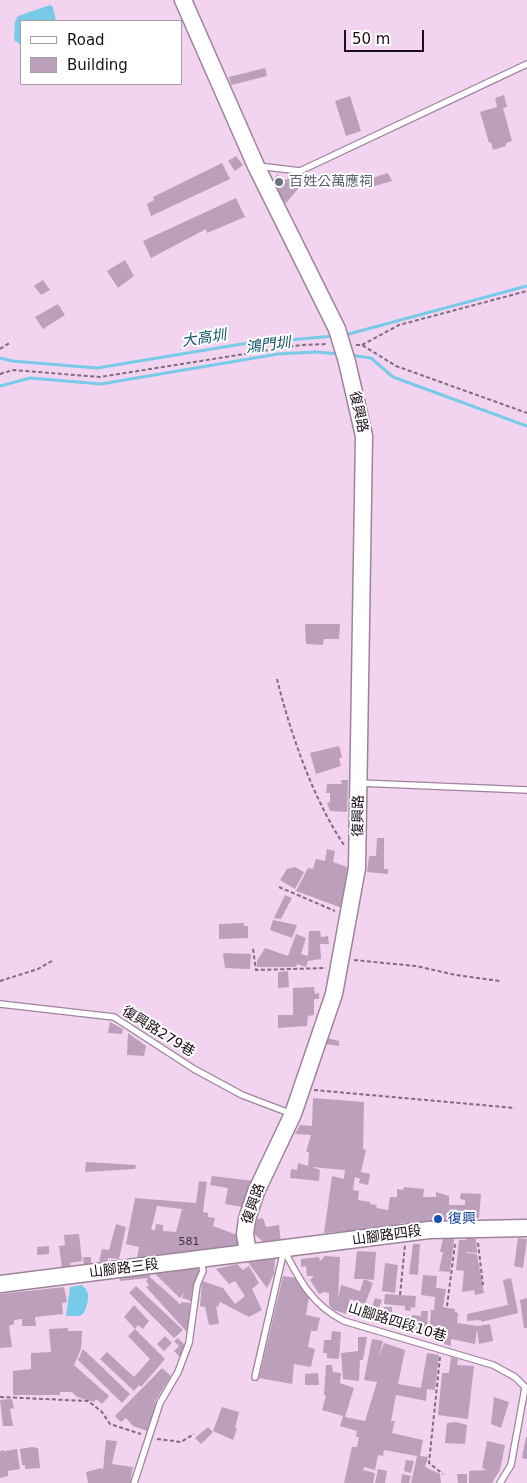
<!DOCTYPE html>
<meta charset="utf-8">
<style>
body{margin:0}
#map{position:relative;width:527px;height:1483px;overflow:hidden;background:#f2d4f0;font-family:"DejaVu Sans",sans-serif}
canvas{display:block}
.legend{position:absolute;left:20px;top:20px;width:162px;height:65px;box-sizing:border-box;background:#fff;border:1px solid #a39fa3;margin:0;padding:6px 9px;list-style:none;font-size:15px;color:#190f18}
.legend li{display:flex;align-items:center;gap:10px;height:25px}
.legend b{width:25px;border:1px solid #a39fa3}
.scale{position:absolute;left:344px;top:30px;width:80px;height:22px;box-sizing:border-box;border:2px solid #190f18;border-top:0;padding-left:6px;font-size:15px;line-height:18px;white-space:nowrap;color:#190f18;-webkit-text-stroke:4px #fff;paint-order:stroke}
</style>
<div id="map">
<canvas width="527" height="1483"></canvas>
<ul class="legend">
<li><b style="height:6px;background:#fff"></b>Road</li>
<li><b style="height:14px;background:#bc9fba"></b>Building</li>
</ul>
<div class="scale">50 m</div>
</div>
<script>
const c = document.querySelector('canvas').getContext('2d');
c.lineJoin = 'round';
function fill(path, color) { c.fillStyle = color; c.fill(path, 'evenodd'); }
function stroke(path, color, width, dash) { c.strokeStyle = color; c.lineWidth = width; c.lineCap = dash ? 'butt' : 'round'; c.setLineDash(dash || []); c.stroke(path); }
function drawText(font, color, halo, rows, align = 'center') {
  c.font = font + ' "DejaVu Sans","Noto Sans TC",sans-serif'; c.lineWidth = 4; c.setLineDash([]); c.textBaseline = 'middle'; c.strokeStyle = halo; c.fillStyle = color; for (const [text, x, y, turn = 0] of rows) {
    c.save(); c.translate(x, y); c.rotate((+turn || 0) * Math.PI / 180); c.textAlign = isNaN(turn) ? turn : align; if (halo) c.strokeText(text, 0, 0); c.fillText(text, 0, 0); c.restore();
  }
}
fill(new Path2D(`
 M50,5L53,7L56,21H21V45L14,40L15,22L18,16Z
 M82,1285C92,1294 88,1302 84,1313L80,1316H66L70,1287Z`), '#78cbe8');
stroke(new Path2D(`
 M345,335L527,286
 M349,355L371,358L393,377L527,426
 M0,358L12,361L97,368L242,344L334,336
 M0,386L30,378L101,384L278,354L315,352L340,354`), '#78cbe8', 3);
fill(new Path2D(`
 M265,68L267,76L231,85L229,77Z
 M504,95L507,107L503,108L512,141L506,143V146L493,150L491,142L489,143L480,112L497,107L495,98Z
 M350,96L361,131L346,136L335,101Z
 M236,156L243,165L235,171L228,161Z
 M222,163L230,179L151,216L147,204L154,200L153,197Z
 M305,173L309,176L286,203L275,193L272,180L278,174L280,181L296,177L297,179Z
 M388,173L392,181L371,187L370,182L367,183L366,180Z
 M236,198L245,217L207,233L206,229L151,258L143,241Z
 M125,260L134,276L118,288L107,271Z
 M43,280L50,290L41,295L34,286Z
 M58,304L65,315L43,329L35,317Z
 M305,624H340L339,639H324L323,645L306,644Z
 M339,746L342,757L339,759L341,766L316,774L310,753Z
 M341,780H348L347,812L330,811L327,803L330,802V793H326L327,784H342Z
 M377,838H384V869H388V874L367,872L369,856H376Z
 M327,849L335,851L333,862L347,867L342,908L296,891L308,868L313,869L316,859L325,861Z
 M295,867L304,872L295,889L280,880L287,869Z
 M285,895L292,898L281,919L274,918Z
 M273,920L297,925L292,938L270,930Z
 M244,923V926H248V938L219,939V924Z
 M309,931H320L321,937L328,936L329,944H320L321,959L308,961L306,967L297,964L296,967H257V961L265,948L288,956L296,934L306,938L301,954L308,956Z
 M223,953L251,954L250,969L225,968Z
 M288,971L289,987L278,988V972Z
 M314,987L315,994L319,993V999H314V1015L308,1016L307,1026L278,1028V1015H293V988Z
 M110,1022L123,1029L122,1034L108,1033Z
 M128,1033L146,1046L144,1056L127,1055Z
 M327,1038L339,1041V1046L326,1044Z
 M313,1098L364,1102L363,1149L366,1150L361,1172L370,1174L368,1185L359,1183L360,1179L355,1177L353,1190L359,1191L358,1200L370,1202V1204L377,1205L376,1208L388,1210L390,1197H397V1189L403,1190L404,1187L424,1189L423,1197H436V1192L449,1196V1205H465V1200L460,1199L461,1193L481,1194L479,1218L448,1216L447,1223H401L400,1228L324,1233L332,1176L344,1179L345,1170L312,1167L320,1170L319,1181L290,1178L291,1169L297,1170L298,1163L308,1166L309,1152H306L311,1135L295,1134L300,1125L312,1126Z
 M86,1162L136,1165L135,1169L85,1172Z
 M212,1176L254,1181L251,1196L246,1195L243,1207L225,1204L228,1188L210,1185Z
 M199,1181L207,1182L203,1212L208,1213V1217L215,1218L213,1226L240,1236L237,1241L239,1243L231,1251H226L221,1247L217,1251L200,1250V1254L188,1255L170,1254V1257L137,1258L139,1247L126,1244L135,1198L196,1203ZM157,1206L182,1209L176,1232L163,1231V1225L156,1224L155,1230H151Z
 M263,1218L266,1227L279,1225L281,1243L266,1244L254,1234L253,1220Z
 M116,1224L126,1227L119,1259L108,1258L107,1263L99,1261L102,1249L109,1250Z
 M79,1234L82,1261L70,1263L71,1268H62L59,1246L65,1245L64,1235Z
 M467,1237L476,1239L477,1253L466,1252V1253L477,1254L484,1293L475,1295L474,1290L462,1292L464,1271L456,1270L459,1240H466Z
 M443,1238L454,1239L450,1272L439,1271L443,1252H440Z
 M518,1238L527,1239L523,1268L514,1266Z
 M413,1244H420L418,1275L409,1274Z
 M49,1246V1254L37,1255V1247Z
 M357,1251L376,1252L374,1280L364,1279L373,1283L365,1304L350,1299L346,1314L334,1310L329,1305V1293L324,1292L319,1294L310,1280L314,1276H307L306,1266L301,1267V1259L319,1257L320,1261L325,1256L340,1257L338,1299L341,1285L360,1291L364,1279H354Z
 M83,1257H91V1266L84,1268Z
 M275,1259L274,1274L267,1288L247,1261Z
 M385,1263L398,1265L395,1293L382,1291Z
 M237,1264L243,1270L249,1266L259,1283L252,1289L262,1310L249,1317L220,1302L218,1307L216,1306L219,1324L209,1325L205,1307L200,1306L202,1281L223,1288L235,1304L245,1296L235,1281L229,1284L216,1269Z
 M197,1267L199,1271L191,1301L182,1298L184,1292L180,1298L152,1271Z
 M150,1271V1277L181,1305V1302L190,1303L188,1333L146,1287L149,1285L146,1281L148,1278L120,1281L119,1275Z
 M423,1275L437,1276L436,1288L446,1289L443,1307L455,1309V1312L458,1313L457,1323L477,1326L490,1324L493,1341L479,1344L477,1329L475,1344L451,1339V1346L444,1344V1340L429,1336L431,1310H434L435,1297L421,1295Z
 M283,1276L297,1278L309,1297L306,1315L320,1318L317,1331H311L308,1347L315,1349L311,1367L294,1364L292,1384L259,1378Z
 M511,1278L518,1313L481,1322V1320L467,1321V1314L508,1305L503,1280Z
 M136,1286L183,1330L174,1338L129,1293Z
 M64,1287L67,1302L62,1303L63,1314L35,1317L36,1326H22V1319L14,1320V1324L9,1326L12,1347L0,1348V1294Z
 M385,1294L416,1296L415,1308L411,1307L410,1311L405,1310V1306L384,1304Z
 M375,1298L382,1300L376,1316H379V1320L375,1322L368,1319Z
 M527,1298V1328H524L520,1300Z
 M134,1305L149,1321L143,1329L138,1325L135,1329L124,1317Z
 M384,1307H392V1316L412,1317V1315L421,1316V1311H428L427,1334L407,1332V1329L383,1324Z
 M68,1328V1331H82L81,1349L74,1365L109,1396L102,1404L96,1399L94,1402L77,1397L72,1392H60V1395H13V1371L31,1369V1353L51,1352L49,1329Z
 M135,1329L165,1359L141,1387L139,1385L134,1391L100,1359L107,1352L134,1377L150,1359L128,1336Z
 M332,1331L341,1332L339,1359L327,1358V1353H323L324,1340H331Z
 M165,1336L172,1343L164,1351L157,1344Z
 M358,1337H367L363,1360H360L359,1381L343,1379L341,1353L358,1351Z
 M178,1338L185,1345L181,1358L174,1351L179,1346L174,1341Z
 M372,1339L383,1341L379,1357L384,1343L405,1350L398,1384L421,1388L427,1353L439,1355L435,1390L427,1389L426,1401L396,1395L391,1421H395L392,1433L423,1440L420,1456L428,1457L425,1467L440,1474L441,1483H411L417,1456L384,1450L383,1456L378,1455L375,1470L364,1467L363,1470L375,1473L373,1483H344L352,1447H357L359,1437H356L357,1431L340,1426L343,1416L322,1410L326,1396L324,1395L326,1365H332L333,1372L341,1373L340,1383L354,1388L345,1417L365,1421L377,1382L364,1380Z
 M83,1349L130,1394L122,1403L78,1360Z
 M451,1357L458,1359L457,1365L474,1366L468,1419L438,1415L442,1373H449Z
 M162,1368L171,1376L155,1402L157,1404L147,1431L133,1426L126,1418L121,1422L115,1416Z
 M318,1373L319,1385H305V1374Z
 M494,1397L509,1402L501,1428L491,1424Z
 M12,1399L14,1408L10,1409L13,1426H3L0,1400Z
 M222,1407L239,1412L235,1428L237,1429L233,1440L213,1431Z
 M456,1422L467,1425L465,1444L445,1443L447,1423Z
 M208,1427L213,1432L201,1444L195,1438Z
 M526,1437H527V1459L522,1458Z
 M106,1440L117,1441L112,1464L133,1467L130,1483H88L86,1472L101,1468L103,1470Z
 M487,1441L505,1445L500,1470L492,1483H469V1471L486,1470L482,1468Z
 M32,1447L38,1448L40,1468L25,1469V1465H22L20,1449Z
 M17,1449L20,1469L8,1471V1476L0,1478V1452L2,1450L5,1451Z
 M406,1460L414,1461L411,1473L404,1471Z
 M378,1469L387,1471L385,1483H375Z
 M402,1474L411,1476L409,1483H401Z
 M457,1474H467V1483H458Z`), '#bc9fba');
const lane = new Path2D(`
 M258,166L300,171L527,64
 M360,783L527,790
 M0,1004L114,1017L194,1069L242,1095L292,1114
 M284,1250C300,1281 312,1305 344,1321L493,1365L515,1377L527,1389
 M255,1377L284,1250
 M134,1483L160,1403L178,1372L189,1343L197,1285L203,1271L201,1260
 M500,1483L511,1465L525,1388`);
const secondary = new Path2D(`
 M183,0L256,166L337,329L347,362L364,436L357,868L334,994L293,1114L256,1192L247,1219L245,1234L248,1253
 M0,1284L429,1230L527,1228`);
stroke(lane, '#9e839c', 8);
stroke(secondary, '#9e839c', 19);
stroke(new Path2D(`
 M356,345H362L396,366L527,413
 M362,345L399,325L527,291
 M0,349L11,342
 M0,374L13,370L100,377L301,345L327,344
 M277,679C290,732 313,799 344,845
 M279,887L335,911
 M253,949L256,970L326,968
 M354,960L416,966L456,975L500,981
 M0,981L38,969L52,961
 M314,1090L515,1108
 M478,1243L483,1285
 M400,1295L405,1245
 M447,1306L455,1244
 M440,1357L429,1463L443,1474
 M0,1397L88,1401L102,1412L110,1424L141,1434
 M157,1439L181,1442L194,1434`), '#7f6c7e', 2, [4, 2.5]);
stroke(lane, '#fff', 5.5);
stroke(secondary, '#fff', 16);
for (const [x, y, r, color] of [
 [279,182,5,"#6b7280"],
 [438,1219,5,"#1a4fb4"]
]) { const dot = new Path2D(); dot.arc(x, y, r, 0, 2 * Math.PI); c.fillStyle = color; c.fill(dot); stroke(dot, '#fff', 2); }
drawText('11px', '#423340', null, [
 ["581",189,1242]
]);
drawText('14px', '#5b616d', '#fff', [
 ["百姓公萬應祠",289,182]
], 'left');
drawText('14px', '#190f18', '#fff', [
 ["復興路",358,412,78],
 ["復興路",359,816,-89],
 ["復興路279巷",158,1032,32],
 ["復興路",254,1204,-71],
 ["山腳路四段",387,1236,-8],
 ["山腳路三段",124,1269,-7],
 ["山腳路四段10巷",397,1323,17]
]);
drawText('14px', '#164399', '#fff', [
 ["復興",448,1219]
], 'left');
drawText('italic 15px', '#12576b', '#fff', [
 ["大高圳",204,339,-9],
 ["鴻門圳",268,346,-7]
]);
</script>
